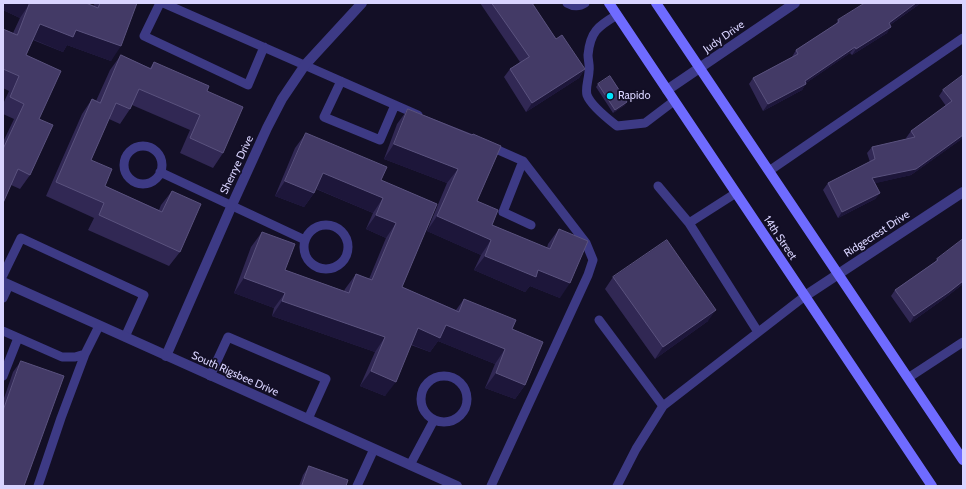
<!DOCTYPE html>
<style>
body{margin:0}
#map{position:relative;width:966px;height:489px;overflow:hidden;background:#130f26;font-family:Cabin,sans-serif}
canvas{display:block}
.frame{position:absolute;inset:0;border:4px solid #d9d4ff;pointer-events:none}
</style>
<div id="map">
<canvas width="966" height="489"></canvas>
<div class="frame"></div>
</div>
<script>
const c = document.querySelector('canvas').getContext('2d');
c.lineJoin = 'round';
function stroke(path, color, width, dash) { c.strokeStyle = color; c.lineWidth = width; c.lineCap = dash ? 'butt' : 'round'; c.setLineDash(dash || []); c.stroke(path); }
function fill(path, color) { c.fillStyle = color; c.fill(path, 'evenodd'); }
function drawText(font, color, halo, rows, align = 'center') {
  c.font = font + ' Cabin,sans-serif'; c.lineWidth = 3.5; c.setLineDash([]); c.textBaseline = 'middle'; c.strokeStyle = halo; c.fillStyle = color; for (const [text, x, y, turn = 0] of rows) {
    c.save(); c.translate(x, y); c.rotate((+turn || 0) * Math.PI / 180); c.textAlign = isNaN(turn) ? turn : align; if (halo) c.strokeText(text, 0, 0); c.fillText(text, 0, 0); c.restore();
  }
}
stroke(new Path2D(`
 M160,3L144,36L248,85L264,47
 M163,3L418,115
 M567,3C574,7 579,7 585,3
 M617,15C598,26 590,32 588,55C588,60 590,66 589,71C589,78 585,88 587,95C591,106 608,119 617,126L645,123L674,101
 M341,81L324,117L380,140L395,105
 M489,146L523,161L586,243L593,260L588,275L491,486
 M124 165a19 19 0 1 1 38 0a19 19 0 1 1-38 0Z
 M523,161L503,212L531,225
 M769,171L963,38
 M160,172L305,240
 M658,186L689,223L758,332
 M689,223L736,193
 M304 247a22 22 0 1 1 44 0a22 22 0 1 1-44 0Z
 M3,275L21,238L144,295L125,337
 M3,298L9,285
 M599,320L663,406
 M3,331L62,357H75L85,354L99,326
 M3,376L18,338
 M210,376L228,337L326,379L308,419
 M421 399a23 23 0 1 1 46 0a23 23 0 1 1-46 0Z
 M908,378L963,342
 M410,465L434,420
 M38,486L61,418L85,354
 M357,486L374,449
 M617,486L636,449L663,406L805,296`), '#3d3a85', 9);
stroke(new Path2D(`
 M667,90L795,3
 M805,296L963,192
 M166,356L232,205L267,128L282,99L305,65L362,3`), '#3d3a85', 10);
stroke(new Path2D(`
 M3,282L457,486`), '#3d3a85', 10);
stroke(new Path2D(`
 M609,3L932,486
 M656,3L963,460`), '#6f6bff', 10);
fill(new Path2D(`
 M3,3H86L93,6L95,3H137L111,61L67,45L63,52L33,40L26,55L39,119L30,175L20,189L11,185L3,203V142L14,119L3,114V104L9,91L3,88V29L13,33L20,18L3,10Z
 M480,3H532L556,39L585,69L579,78L526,112L504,77L510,69L520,62Z
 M865,3H921L890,25L887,33L852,55L850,53L806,83L802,90L763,111L749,84L753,78L792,57L796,50L836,24L838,20Z
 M121,55L150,68L154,62L207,91L223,153L213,168L180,153L190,130L132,105L130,109L120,124L109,119L91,160L105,186L159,210L161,205L172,191L180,252L169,266L88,230L94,218L46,196L82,114L92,99L96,101L110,70Z
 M963,75V138L911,175L875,183L880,193L875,199L838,218L823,190L828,183L870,162L867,153L872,147L907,139L906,138L911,131L946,106L939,96L943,90Z
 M598,84L625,105L613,113L596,87Z
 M408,109L472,134L477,201L492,225L547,248L548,244L559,229L560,298L530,286L525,292L474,270L481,255L427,231L447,183L384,159L397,124Z
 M306,133L381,180L437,204L402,287L456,310L464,299L512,329L525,385L515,399L485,388L495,364L438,341L430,352L411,345L385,396L360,386L375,352L272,316L274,308L234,293L251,247L262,232L285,270L344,291L345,289L356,274L369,279L386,238L366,229L373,213L316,189L314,193L304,207L275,196L295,148Z
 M963,239V284L945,298L910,323L891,296L895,290L935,262L937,259Z
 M613,277L708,321L655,359L605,289Z
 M21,361L3,486V401L13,372Z
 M309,466L346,486H299L303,475Z`), '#312854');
fill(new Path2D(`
 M3,3H30L20,18L3,10Z
 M916,3H921L884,29L889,23Z
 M40,24L76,30L121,46L111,61L67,45L63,52L30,38Z
 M891,27L887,33L852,55L856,49Z
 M855,47L850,53L803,85L806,84L802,90L763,111L768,104L805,81Z
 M585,69L579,78L526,112L532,103Z
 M627,102L625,105L613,113L615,110Z
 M963,135V138L911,175L868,185L872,178Z
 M394,144L458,169L447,183L384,159Z
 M323,173L383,198L373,213L312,187Z
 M285,181L314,193L304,207L275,196Z
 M880,193L875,199L838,218L842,212Z
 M376,215L396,223L386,238L366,229Z
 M437,216L491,240L481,255L427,231Z
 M485,256L538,270L570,283L560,298L530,286L525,292L474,270Z
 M244,278L285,293L274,308L234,293Z
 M963,281V284L945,298L910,323L914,316Z
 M282,301L385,337L375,352L272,316Z
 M716,310L708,321L655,359L663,347Z
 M446,325L505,349L495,364L438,341L430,352L408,343L418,328Z
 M371,371L396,382L385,396L360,386Z
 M496,373L525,385L515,399L485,388Z`), '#1d163a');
const building = new Path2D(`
 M30,3H86L98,8L100,3H137L121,46L76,30L73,37L40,24L26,55L61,71L39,119L53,125L30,175L18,169L3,203V149L24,104L10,97L19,76L3,69V29L17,35Z
 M492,3H532L556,39L562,35L585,69L532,103L510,69L529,57Z
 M865,3H916L889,23L891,27L856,49L855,47L805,81L806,84L768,104L753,78L798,54L796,50L839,22L838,20Z
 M121,55L151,69L154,62L209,86L207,91L243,107L223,153L190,138L200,115L139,89L130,109L116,103L91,160L112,169L105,186L162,212L172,191L201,204L180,252L99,215L104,203L56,182L92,99L100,103Z
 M963,75V135L916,169L872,178L880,193L842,212L828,183L875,159L872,147L915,137L911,131L952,101L943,90Z
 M610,76L627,102L615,110L598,84Z
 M408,109L472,135L473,134L501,146L477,201L498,210L492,225L550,249L559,229L588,241L570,283L538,270L536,277L485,256L491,240L437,216L458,169L394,144Z
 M306,133L387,167L381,180L437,204L402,287L459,312L464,299L516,320L512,329L543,342L525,385L496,373L505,349L446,325L440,338L418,328L396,382L371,371L385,337L282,301L285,293L244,278L262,232L295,244L285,270L349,293L356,274L372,280L396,223L376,215L383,198L323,173L314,193L285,181Z
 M963,239V281L949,292L914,316L895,290L938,260L937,259Z
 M667,240L716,310L663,347L613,277Z
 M21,361L64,376L24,486H3V411Z
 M309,466L348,480L346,486H302Z`);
fill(building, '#433a66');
stroke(building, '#5a527e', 1);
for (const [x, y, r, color] of [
 [610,96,4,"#00e5ff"]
]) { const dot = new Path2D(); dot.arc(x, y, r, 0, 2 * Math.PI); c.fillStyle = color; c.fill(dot); stroke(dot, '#130f26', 1.5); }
drawText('11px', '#d9d4ff', '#130f26', [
 ["Judy Drive",724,37,-35],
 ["Sherrye Drive",237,165,-65],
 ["Ridgecrest Drive",877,234,-33],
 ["14th Street",780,238,56],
 ["South Rigsbee Drive",235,374,24]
]);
drawText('11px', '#d9d4ff', '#130f26', [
 ["Rapido",618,96]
], 'left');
</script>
